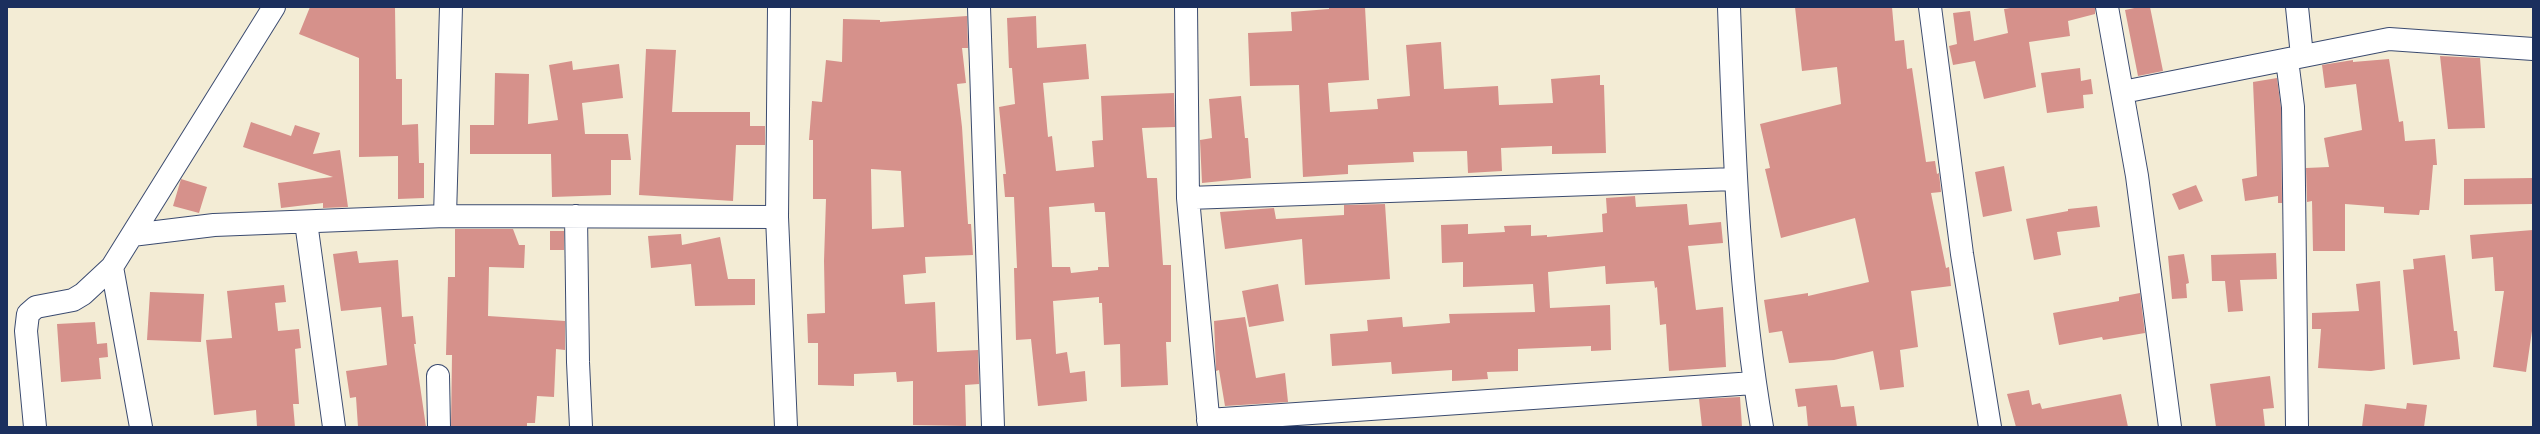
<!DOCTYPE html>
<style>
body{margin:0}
#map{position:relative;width:2540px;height:434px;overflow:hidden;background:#f3ecd5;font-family:Kalam,sans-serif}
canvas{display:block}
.frame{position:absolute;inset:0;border:8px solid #1b2f5e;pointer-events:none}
</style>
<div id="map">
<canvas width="2540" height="434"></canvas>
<div class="frame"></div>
</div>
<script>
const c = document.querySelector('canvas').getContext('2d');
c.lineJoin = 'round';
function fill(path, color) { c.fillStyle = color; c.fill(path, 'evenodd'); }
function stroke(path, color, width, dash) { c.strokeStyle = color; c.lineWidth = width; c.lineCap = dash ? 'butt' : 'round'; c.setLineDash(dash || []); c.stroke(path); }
fill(new Path2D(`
 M310,7H395L396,79H402V125L418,124L419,163H424V198L398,199V156L359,157V58L299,34Z
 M1329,7H1365L1369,80L1328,83L1330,112L1378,109L1377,99L1410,96L1406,45L1441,42L1444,89L1498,86L1499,105L1553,103L1551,79L1600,75V85H1604L1606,153L1552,154V146L1501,148L1502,171L1468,173L1467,151L1413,152L1414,162L1348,165V174L1303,177L1299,85L1250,86L1248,33L1292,31L1291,12L1329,9Z
 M1795,7H1892L1895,41L1904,40L1907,69L1912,68L1926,162L1935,161L1937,174L1939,173L1941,192L1931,193L1946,268L1949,267L1951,286L1911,291L1918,347L1900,350L1904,387L1880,390L1873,351L1834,360L1789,363L1782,331L1769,333L1764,300L1808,293V296L1869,282L1855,218L1781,238L1765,169L1770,168L1760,124L1841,104L1837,67L1802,71Z
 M2017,7H2095V14L2068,21L2070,36L2029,42L2036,87L1984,99L1975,61L1953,65L1949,46L1957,44L1953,13L1970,11L1974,41L2008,33L2004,9Z
 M2139,7H2150L2163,71L2138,76L2125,10Z
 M967,16L968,48H962L966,83L957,84L962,127L968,224H971L973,255L925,257L926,273L903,275L905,304L935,302L937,352L978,350L979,384L965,385L966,426L913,425V381L897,382L896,372L854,374V386L818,385V343H808L807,314L825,313L824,261L826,199H813V140H809L812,101L822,102L826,60L842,62L843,19L880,20V22ZM871,169L901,171L904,227L872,229Z
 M1036,16L1037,48L1086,44L1089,79L1043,83L1048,137L1052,136L1056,171L1094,167L1092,141L1103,140L1101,96L1174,93L1175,127L1142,128L1147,178H1157L1163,265H1171V342H1166L1168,385L1121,387L1120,344L1104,345L1102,303H1099V297L1053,301L1056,354L1067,352L1070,373L1085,371L1087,401L1038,406L1031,339L1016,340L1014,268H1017L1014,197H1005L1003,174H1006L999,107L1015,104L1012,68H1009L1007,18ZM1094,203L1095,212H1105L1109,267H1098V270L1071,273L1070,267H1052L1049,207Z
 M646,49L676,50L672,112H750V126H765V145H736L733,201L639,195Z
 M2440,56L2480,58L2485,128L2448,129Z
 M2389,59L2399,122L2403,121L2405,141L2435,139L2437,165H2433L2429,210H2420L2419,215L2384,213V207L2345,204V251H2313L2312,201L2307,202L2306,168L2329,167L2324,138L2362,130L2356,84L2325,88L2322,65L2353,60V62Z
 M572,61L573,70L619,64L623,98L582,103L585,134H628L631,160H611V195L552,197L551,154H470V125H494L495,73L529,74L528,124L558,120L549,65Z
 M2080,68L2081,81L2091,79L2093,94L2083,95L2084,108L2047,113L2041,73Z
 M2277,78L2281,108L2282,203H2278V196L2245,201L2242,179L2257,176L2253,82Z
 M1241,96L1245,138H1248L1251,178L1202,183L1200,140L1212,138L1209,99Z
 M251,122L291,136L295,125L320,133L313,154L340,150L348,207L323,208V203L281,208L278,183L333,177L243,147Z
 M2004,166L2012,211L1983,217L1975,172Z
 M2533,178V204L2464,205V179Z
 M181,179L207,187L199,213L173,206Z
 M2196,185L2203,201L2179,210L2172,194Z
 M1635,196L1636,207L1687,204L1689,225L1721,222L1723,243L1688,246L1696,310L1723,307L1726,367L1669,371L1666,324L1660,325L1657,287L1655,288L1654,281L1606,284L1605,266L1548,272L1550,308L1610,305L1611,350L1591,351V346L1518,349V371L1487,372L1488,379L1452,381V370L1392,374L1391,362L1332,366L1330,334L1368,331L1367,320L1402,317L1403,327L1450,323L1449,314L1535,312L1533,284L1463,287V262L1442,263L1441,225L1468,224V234L1505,232L1504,226L1531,225V236L1547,235V237L1603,232L1602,214L1607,213L1606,198Z
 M1385,204L1390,279L1305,285L1302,239L1225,249L1220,212L1274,208L1276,219L1344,215V205Z
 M2097,206L2100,227L2057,232L2061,255L2034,260L2026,219L2068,211V209Z
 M455,229H513L519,245H525L524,268L489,267L488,316L565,321V350L556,349L554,397L537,396L535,423H527V427H451L452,355H446L448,277H455Z
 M2533,230V324L2526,372L2493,367L2504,291H2495L2493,257L2472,259L2470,235Z
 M550,231H564V250H550Z
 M681,234L682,245L720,237L728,279H755V305L695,306L691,264L651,268L648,236Z
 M357,251L359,263L398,260L402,317L413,316L416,344H414L426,427H358L356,397L350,398L346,371L387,365L381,307L341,311L333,254Z
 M2276,253L2277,279L2240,280L2243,311L2228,312L2225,281H2212L2211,255Z
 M2184,254L2189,283L2186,284L2187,298L2172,299L2168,256Z
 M2445,255L2454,331H2457L2460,359L2413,365L2403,270L2414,269L2413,259Z
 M2380,281L2385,369L2371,371L2318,368L2321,329H2312V313L2359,311L2356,284Z
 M1278,284L1284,321L1249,327L1242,291Z
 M284,285L286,302L275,303L278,331L299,329L301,348L295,349L299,404H293L295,427H257L256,410L214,415L206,340L232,338L227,291Z
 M150,292L204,294L201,342L147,340Z
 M2140,293L2145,333L2103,340L2102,337L2059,345L2053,313L2119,301V297Z
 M1245,317L1256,378L1285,373L1288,402L1225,406L1219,370L1216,371L1214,321Z
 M95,322L97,344L107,343L108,357L99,358L101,379L61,382L57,324Z
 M2270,376L2274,408L2263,409L2265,427H2216L2210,384Z
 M1837,385L1841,407L1854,406L1857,427H1808L1806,406L1798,407L1795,389Z
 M2029,390L2032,405L2040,403L2042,409L2121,394L2128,427H2016L2007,394Z
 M1740,397L1742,427H1702L1699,399Z
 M2407,403L2427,405L2424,427H2362L2365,404L2406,409Z`), '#d6918b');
const minor = new Path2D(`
 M779,7L777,217L786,427
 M979,7L993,427
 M1186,7L1188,198L1209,427
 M1729,7C1734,147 1738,289 1762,427
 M1930,7L1962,254L1990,427
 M2107,7L2137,176L2170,427
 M2297,7L2302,56
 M2287,60L2293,107L2297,427
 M2123,92L2389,39L2533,49
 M1188,198L1735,179
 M445,216L451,7
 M576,216L578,362L581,427
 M306,222L334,427
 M132,235L214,225L445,216L777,217
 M112,267L141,427
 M438,376L439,427
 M1208,420L1754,383
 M35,427L26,331L28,314L36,307L73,300L83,294L112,267L274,7`);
stroke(minor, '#3b4b70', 24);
stroke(minor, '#fff', 22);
</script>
